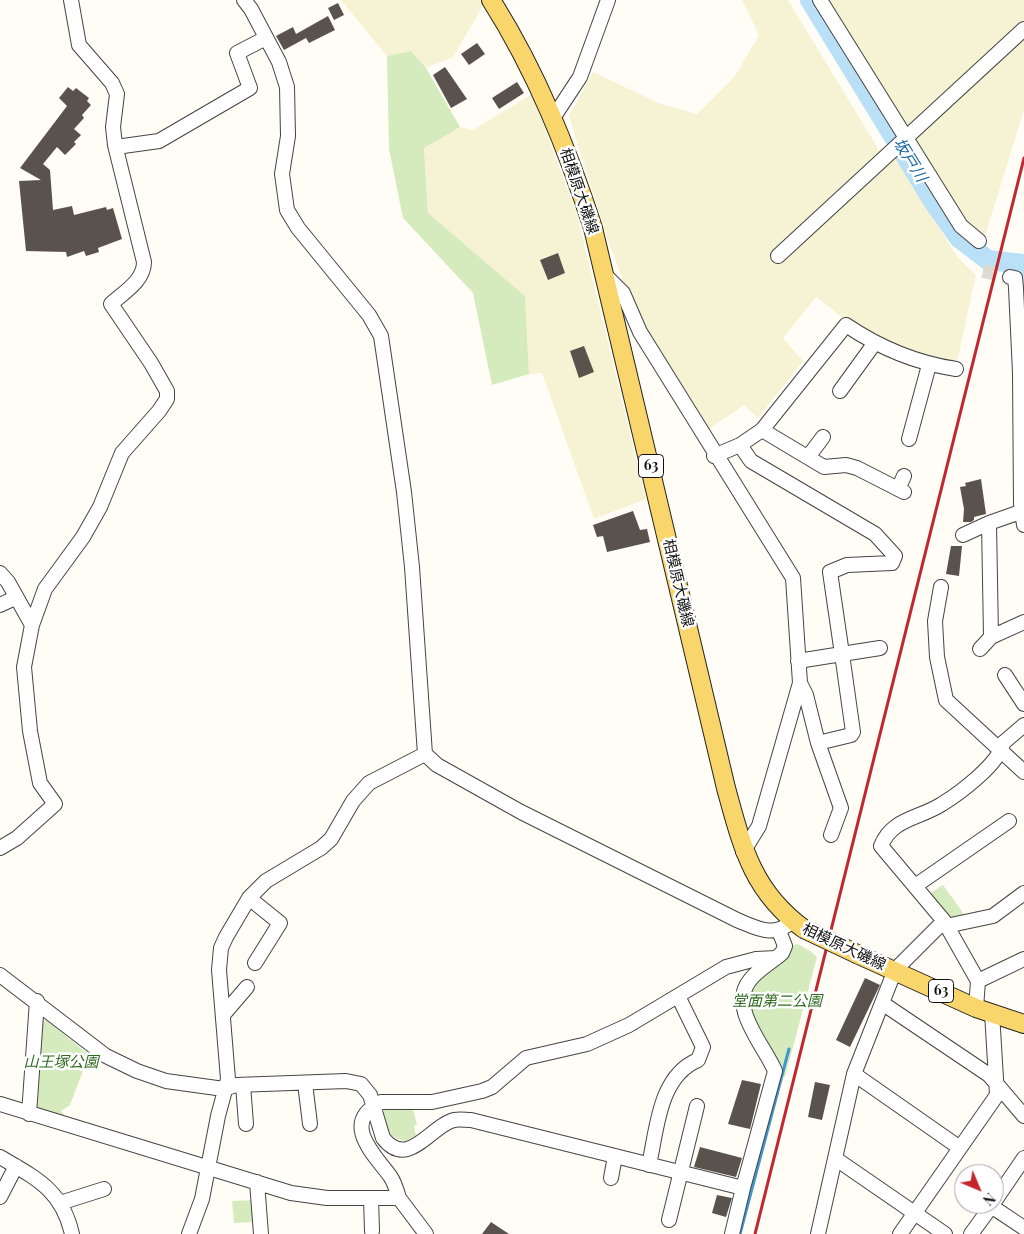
<!DOCTYPE html>
<meta charset="utf-8">
<style>
body{margin:0}
#map{position:relative;width:1024px;height:1234px;overflow:hidden;background:#fffdf5;font-family:"Playfair Display",serif}
canvas{display:block}
.north{position:absolute;left:954px;top:1164px;width:50px;height:50px;box-sizing:border-box;background:#fff;border:1px solid #a0a0a0;border-radius:50%;rotate:135deg;font-size:14px;font-weight:700;line-height:20px;text-align:center;color:#111}
.north::after{content:'';display:block;margin:auto;width:18px;height:22px;background:#c4262e;clip-path:polygon(50% 0,100% 100%,50% 72%,0 100%)}
</style>
<div id="map">
<canvas width="1024" height="1234"></canvas>
<div class="north">N</div>
</div>
<script>
const c = document.querySelector('canvas').getContext('2d');
c.lineJoin = 'round';
function fill(path, color) { c.fillStyle = color; c.fill(path, 'evenodd'); }
function stroke(path, color, width, dash) { c.strokeStyle = color; c.lineWidth = width; c.lineCap = dash ? 'butt' : 'round'; c.setLineDash(dash || []); c.stroke(path); }
function drawText(font, color, halo, rows, align = 'center') {
  c.font = font + ' "Playfair Display","Noto Sans JP",serif'; c.lineWidth = 5; c.setLineDash([]); c.textBaseline = 'middle'; c.strokeStyle = halo; c.fillStyle = color; for (const [text, x, y, turn = 0] of rows) {
    c.save(); c.translate(x, y); c.rotate((+turn || 0) * Math.PI / 180); c.textAlign = isNaN(turn) ? turn : align; if (halo) c.strokeText(text, 0, 0); c.fillText(text, 0, 0); c.restore();
  }
}
fill(new Path2D(`
 M341,0H481L484,4L453,57L426,68L411,51L387,56Z
 M742,0H788L879,150L893,155L958,258L976,275L956,366L881,339L847,321L816,297L783,338L803,361L758,418L744,405L706,431L638,320L606,235L569,116L593,72L661,104L697,114L735,76L759,35Z
 M826,0H1024V110L985,236L964,217Z
 M532,94L577,215L646,499L594,519L542,373L529,374L525,296L428,213L424,147L460,127L473,130Z`), '#f6f3d4');
fill(new Path2D(`
 M411,51L426,68L460,127L424,148L428,213L525,296L529,374L492,385L473,293L403,218L389,149L387,56Z
 M943,885L966,917L947,920L927,895Z
 M798,944L813,953L817,957L785,1077L782,1076L769,1045L749,1008V996L761,978L787,957L791,946Z
 M46,1020L89,1055L70,1105L61,1111L70,1122L37,1112L33,1105L39,1024Z
 M389,1106H412L417,1124L414,1126L416,1136L406,1141C389,1139 387,1128 382,1113Z
 M256,1200V1222L234,1223L232,1201Z`), '#d5ebbd');
stroke(new Path2D(`
 M1023,264L1024,257
 M740,1234L789,1049`), '#3f96cf', 3);
stroke(new Path2D(`
 M810,0L933,201L959,238L988,260L1023,264L1024,289`), '#b9e0f7', 20);
fill(new Path2D(`
 M338,3L344,15L334,20L328,8Z
 M328,16L335,30L309,43L306,38L284,50L276,36L293,27L296,34Z
 M477,43L485,54L469,65L461,54Z
 M445,67L467,99L451,108L433,75Z
 M517,82L524,93L499,109L492,98Z
 M68,87L73,91L76,88L89,98L87,101L91,105L82,115L84,118L74,129L81,135L74,142L76,144L65,155L57,147L43,164L50,170L53,210L72,206L74,215L106,207L107,210L113,208L122,239L98,248L99,252L86,256L84,251L67,257L66,252L26,251L19,181L41,180L20,168L67,106L59,98Z
 M558,253L565,273L548,280L540,260Z
 M584,346L594,372L579,378L570,351Z
 M981,479L986,514L974,517V520L971,522H963L964,509L960,487L966,486L965,483Z
 M633,511L640,530L647,529L650,542L607,552L603,536L597,537L593,525Z
 M951,546H962L959,576L946,574Z
 M865,978L880,985L850,1047L836,1040Z
 M742,1080L761,1084L750,1129L728,1124Z
 M815,1082L830,1085L822,1120L808,1117Z
 M700,1147L742,1158L736,1177L694,1167Z
 M717,1195L732,1198L726,1217L712,1213Z
 M491,1222L509,1234H482Z`), '#5a524d');
stroke(new Path2D(`
 M983,271L1010,277`), '#dbdad3', 14, [14, 7]);
const minor = new Path2D(`
 M244,0L251,9L279,62L287,87L288,136L282,174L287,210L298,228L369,315L381,336L404,492L412,567L425,754L437,765L521,812L737,920C759,929 773,938 793,921
 M820,0L961,226L979,241
 M553,118L580,77L608,0
 M116,147L159,141L250,88L237,53L266,38
 M778,256L1024,29
 M605,275L623,293L640,332L793,578L800,683L759,826L743,852
 M1010,277L1015,278L1016,288L1020,373L1021,504L1024,525
 M840,391L874,344
 M762,430L824,467L846,465L857,468L904,492
 M909,439L929,365
 M740,445L751,461L875,534L895,556L892,563L847,565L830,572L842,654L798,661
 M714,456L740,445L762,430L846,325C880,348 916,363 956,369
 M808,457L823,437
 M898,489L904,476
 M989,523L991,637
 M963,535L989,523L1023,511
 M0,573L8,582L32,625L24,667L30,731L40,783L55,804L17,838L0,848
 M941,587L935,621L937,657L946,700L1024,772
 M0,605L15,598
 M32,625L45,589L83,537L100,507L122,453L159,411L167,399V391L151,363L111,304C124,292 144,281 144,262L115,145L113,127L117,94L112,83L79,45L71,0
 M980,649L991,637L1024,622
 M1005,675L1024,704
 M800,683L806,695L818,743L841,808L831,835
 M818,743L851,735L853,732L842,654L880,648
 M915,886L1009,821
 M249,898L280,923L255,963
 M946,926L993,916L1024,893
 M0,975L106,1056L137,1071L166,1081L224,1089L236,1085L346,1081L361,1084L370,1095L383,1138C407,1169 429,1129 451,1121C457,1118 465,1120 471,1120L743,1188L775,1071C764,1045 728,1007 750,980C758,969 772,962 782,953L785,946L779,931
 M978,981L1024,959
 M882,1003L989,1075L1024,1116
 M976,1008L978,981L944,921L881,846C892,818 919,819 942,804C960,793 1000,763 1003,743L1024,725
 M223,1015L247,987
 M854,1074L960,1148
 M305,1083L310,1124
 M243,1085L246,1124
 M0,1104L291,1193L327,1198H399L426,1234
 M29,1114L37,1001
 M0,1157C36,1178 62,1190 72,1234
 M836,1159L945,1234
 M649,1165C657,1129 659,1076 698,1060L703,1047L678,996
 M611,1178L615,1156
 M257,1182L261,1234
 M0,1197L16,1166
 M371,1198L372,1231
 M399,1198C397,1191 395,1183 390,1176C374,1154 340,1123 381,1102H432L482,1091L492,1087L526,1058L587,1044L629,1025L726,967L756,959L776,958
 M994,1202L1024,1158
 M60,1203L104,1189
 M991,1206L1024,1228
 M669,1220L697,1106
 M189,1234L202,1199L218,1116L228,1079L219,970L221,948L226,937L249,898L266,881L321,848L331,839L353,801L369,783L425,754
 M732,1234L743,1188
 M818,1234L854,1074L882,1003L895,970L944,921
 M900,1234L997,1095L992,1013
 M971,1234L993,1204`);
const major = new Path2D(`
 M491,0C536,71 567,148 593,228L726,788C742,846 752,891 804,929
 M859,955L976,1008L1024,1024`);
stroke(minor, '#444', 16);
stroke(major, '#222', 20);
stroke(minor, '#fff', 14);
stroke(major, '#f9d66b', 18);
stroke(new Path2D(`
 M755,1234L1024,158`), '#c4262e', 3);
const majorBridge = new Path2D(`
 M804,929L859,955`);
stroke(majorBridge, '#222', 20, []);
stroke(majorBridge, '#f9d66b', 18);
for (const [x, y, w] of [
 [651,466,25],
 [941,991,25]
]) { const box = new Path2D(); box.roundRect(x - w / 2, y - 11.5, w, 23, 4); c.fillStyle = '#fff'; c.fill(box); stroke(box, '#111', 1); }
drawText('bold 14px', '#111', null, [
 ["63",651,466],
 ["63",941,991]
]);
drawText('15px', '#111', '#fff', [
 ["相模原大磯線",579,191,71],
 ["相模原大磯線",678,583,77],
 ["相模原大磯線",844,947,25]
]);
drawText('italic 15px', '#2f6b1f', '#fff', [
 ["堂面第二公園",777,1001],
 ["山王塚公園",61,1062]
]);
drawText('italic 16px', '#1768a6', '#fff', [
 ["坂戸川",910,160,58]
]);
</script>
